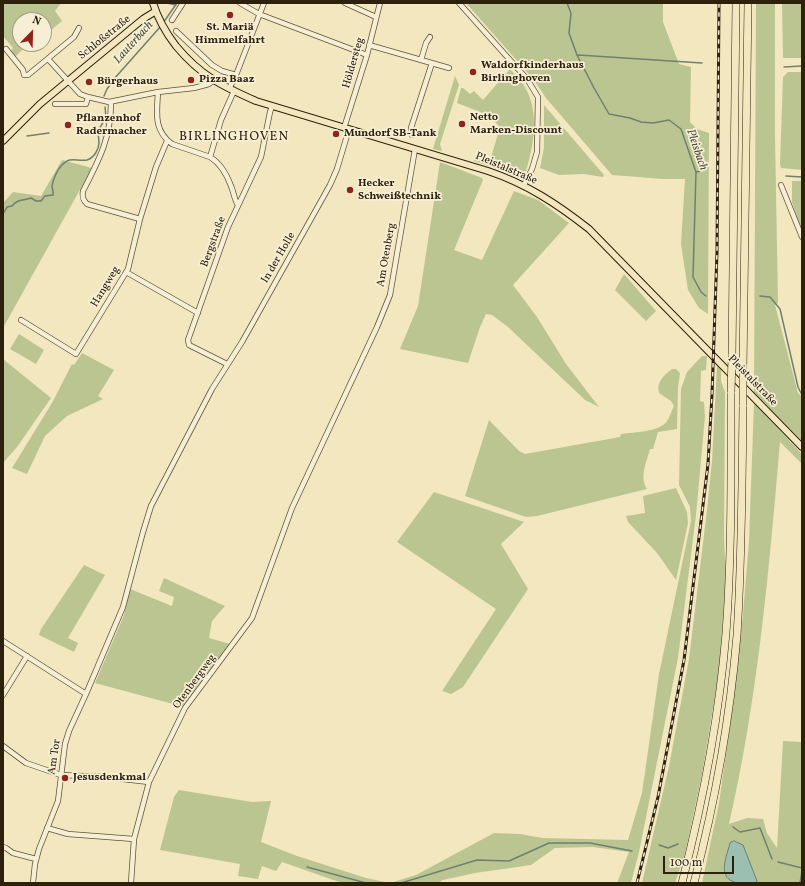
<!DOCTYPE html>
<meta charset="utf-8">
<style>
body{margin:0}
#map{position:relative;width:805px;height:886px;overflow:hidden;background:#f3e7bf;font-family:Vollkorn,serif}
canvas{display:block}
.frame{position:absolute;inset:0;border:4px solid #2d200d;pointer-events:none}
.north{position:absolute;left:12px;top:12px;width:40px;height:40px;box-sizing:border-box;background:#f7efd5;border:1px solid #a69c85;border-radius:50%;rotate:23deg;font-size:11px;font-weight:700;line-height:16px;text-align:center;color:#2d200d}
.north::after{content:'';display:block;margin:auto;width:14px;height:18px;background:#8f2418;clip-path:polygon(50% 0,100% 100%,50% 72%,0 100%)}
.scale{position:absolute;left:663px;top:856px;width:71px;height:18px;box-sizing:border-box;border:2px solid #2d200d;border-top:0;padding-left:5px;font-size:12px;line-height:14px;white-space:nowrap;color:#2d200d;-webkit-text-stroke:3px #f7efd5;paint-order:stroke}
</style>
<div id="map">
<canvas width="805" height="886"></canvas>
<div class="frame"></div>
<div class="north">N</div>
<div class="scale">100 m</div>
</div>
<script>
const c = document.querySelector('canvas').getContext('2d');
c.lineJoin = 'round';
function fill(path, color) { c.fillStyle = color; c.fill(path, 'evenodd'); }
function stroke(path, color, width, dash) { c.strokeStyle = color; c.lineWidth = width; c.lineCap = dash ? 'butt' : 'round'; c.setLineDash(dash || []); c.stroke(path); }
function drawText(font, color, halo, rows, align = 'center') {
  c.font = font + ' Vollkorn,serif'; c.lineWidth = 3.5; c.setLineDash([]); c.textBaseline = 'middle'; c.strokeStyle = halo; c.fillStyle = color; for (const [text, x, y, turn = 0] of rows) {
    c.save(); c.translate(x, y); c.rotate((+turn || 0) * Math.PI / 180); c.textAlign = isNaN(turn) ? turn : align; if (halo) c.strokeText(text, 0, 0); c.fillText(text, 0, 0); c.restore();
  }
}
fill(new Path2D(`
 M3,3H61L55,11L62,21L44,36V20H20V44H24L26,46L15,57L10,52L13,48L3,36Z
 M466,3H663V22L679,64L691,67L690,122L697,129L709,133L708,314L699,308L688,290L681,244L685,179H663L612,175L546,98L534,80Z
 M756,3H775V136L778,303L775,305L798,393L802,397V441L754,392Z
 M782,3H802V58H783Z
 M510,69C515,75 522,81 526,89C539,113 534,145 526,171L518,176L474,161V157L490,161L500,127L488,115L457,103L461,88H463L470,94L474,91L483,100Z
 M788,72H802V170L781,168L780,164L783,77Z
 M455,76L459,85L440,144L442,151L433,149Z
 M544,105L604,175L603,177L583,174L559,175L540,168L544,148Z
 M62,160L92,168L3,328V203L13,192L41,196Z
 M440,162L482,178L483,180L454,250L482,260L514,191L538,200L569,223L513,285L537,317L566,364L599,407L585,400L508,327L492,315L486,314L480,327L468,363L400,349L418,306Z
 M792,181H802V233L792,202Z
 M624,274L656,311L646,321L615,290Z
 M19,334L44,350L36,364L10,349Z
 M82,353L114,370L98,396L103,399L67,416L45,436L27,474L12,468L52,403L72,364L74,365Z
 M702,356H707L706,370L701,371L700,401L704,402L705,416L696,515L678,658L639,852L631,883H617L629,852L593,847L555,848L531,865L475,873L443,880L438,883H342L282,862L276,871L262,866L258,879L238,876L240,864L160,850L174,797L179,790L252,802L271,801L261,842L297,856L366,878L390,883L416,875L494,833L520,834L542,838L628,840L642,793L659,674L691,521L690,507L679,485L681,389L687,372Z
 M3,359L51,398L17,447L3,463Z
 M717,366L721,369V381L725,392L724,538L726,575L719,673L702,774L685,854L675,883H642L669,766L689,659L707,510L712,461Z
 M672,369H676L680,373L678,387L677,429L658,432L653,449H650C647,461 639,477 647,489L537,516L526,517L465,496L489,420L519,451L525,454L620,437L621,434C634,432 660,432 667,421C670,417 671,411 674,406L671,401L659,393C656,382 664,375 672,369Z
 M754,403L802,454V464L780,442C769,570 758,698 729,824L747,818L763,819L767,833L777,848L783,741L802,742V883H702L719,803L733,704L743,614L749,541Z
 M676,488L687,512L688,523L676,580L657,553L628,522L626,516L645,513L643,496Z
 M434,492L524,522L501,544L528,589L463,687L451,694L442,691L496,609L397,542Z
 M84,565L105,575L68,638L78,643L74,652L39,635L41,629Z
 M164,578L225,606L212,621L209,638L230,644L184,707L95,683L124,615L130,589L172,606L174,597L159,591Z`), '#bbc592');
const water = new Path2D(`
 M734,841L743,845L757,881L756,883C750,883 740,885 734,882C717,876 727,856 730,843Z`);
fill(water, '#9bc0b1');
stroke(water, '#6f806f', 1);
stroke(new Path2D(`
 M167,3L176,5
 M567,3L571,13L569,33L577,55L594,88L609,114L630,118L641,122L653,123L669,120L681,129L696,172L693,277L701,292L706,296
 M163,23L177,3
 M578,55L702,63
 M784,67L802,66
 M104,96L107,89L114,79L161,26
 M27,136L49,133
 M696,172L701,171
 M786,176L802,177
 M3,214L7,207L12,206C17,199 23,201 31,198L36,201H41L45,196L53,195C54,191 52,189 52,186C53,180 57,170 61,166C71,155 76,162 87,160C94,158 99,149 99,143C99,139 98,135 98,131C104,120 107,120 105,107
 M760,296L770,297L780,309L798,387L802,395
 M733,827L740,832L760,828L772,859
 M659,845L668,848L678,844
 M778,862L802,868
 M307,867L366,883
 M401,883L477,860L509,861L549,843H590L632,851
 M800,883L802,871`), '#6f806f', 1.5);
const minor = new Path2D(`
 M240,3L259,14L367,55
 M345,3L376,17
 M459,3L527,79L538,97L537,152L532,169L524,185
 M172,20L183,3
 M176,31L212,65L222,71L236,75
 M369,45L449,68
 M6,49L23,70L24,75H28L74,37L79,28
 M48,59L80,94L88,97L109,102L158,92L194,88L209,84L214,80
 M421,60L426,43L430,37
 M229,89L236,75L264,3
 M234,91L221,120L210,157C220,163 227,175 231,186C234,193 234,199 238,205
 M158,92C157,112 153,130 172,144L210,157
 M111,102C111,138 99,160 83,191C82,197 83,200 87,204L140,219
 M55,104H86L88,97
 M344,128L367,55L380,3
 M412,135L411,128L432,63
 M781,185L802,237
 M126,272L198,313
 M21,320L76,354L128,269L140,219L156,167L167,141
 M227,364L189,345L188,340L228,227L261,157L270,112L272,106
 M3,641L86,694
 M3,695L27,656
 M3,746L26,763L61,775L105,777L149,782
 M47,828L68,834L134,839
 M3,847L6,848L13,853L36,859
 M33,883L35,864L39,849L58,801L65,744L69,731L86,694L123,607L143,532L151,506L212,389L242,342L330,185L337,169L349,129
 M131,883L134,839L149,782L185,708L252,618L292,508L377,327L390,295L415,149`);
const major = new Path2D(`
 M153,3C158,19 166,33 176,46C201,76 222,86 256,101L488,171C527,184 557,204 589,229L802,447
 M3,141L40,104L143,19L156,11`);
const highway = new Path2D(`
 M732,356L736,3
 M743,368L748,3
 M682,883C703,801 719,718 726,633C732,553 731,472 731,392
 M694,883C715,802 730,719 737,635C742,558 742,481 743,405`);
stroke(minor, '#5e523a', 6);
stroke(major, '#2d200d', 8);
stroke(highway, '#2d200d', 8);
stroke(minor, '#f7efd5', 4.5);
stroke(major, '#f3e7bf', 6);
stroke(highway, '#f3e7bf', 7);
const rail = new Path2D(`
 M637,883L658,797L684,660L708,464L712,395L717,252L719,3`);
stroke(rail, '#2d200d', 3);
stroke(rail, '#f7efd5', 1.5, [4.5]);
const highwayBridge = new Path2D(`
 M731,392L732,356
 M743,405V368`);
stroke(highwayBridge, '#2d200d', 8, []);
stroke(highwayBridge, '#f3e7bf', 7);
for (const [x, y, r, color] of [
 [230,15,4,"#8f2418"],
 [473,72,4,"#8f2418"],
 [191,80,4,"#8f2418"],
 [89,82,4,"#8f2418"],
 [462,124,4,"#8f2418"],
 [68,125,4,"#8f2418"],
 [336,134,4,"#8f2418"],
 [350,190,4,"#8f2418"],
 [65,778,4,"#8f2418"]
]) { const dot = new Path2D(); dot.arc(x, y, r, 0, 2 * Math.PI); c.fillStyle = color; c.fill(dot); stroke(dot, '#f7efd5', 1.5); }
drawText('bold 11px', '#2d200d', '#f7efd5', [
 ["St. Mariä",230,28,"center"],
 ["Himmelfahrt",230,41,"center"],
 ["Waldorfkinderhaus",481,66],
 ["Birlinghoven",481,79],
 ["Pizza Baaz",199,80],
 ["Bürgerhaus",97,82],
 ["Netto",470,118],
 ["Marken-Discount",470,131],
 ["Pflanzenhof",76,119],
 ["Radermacher",76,132],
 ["Mundorf SB-Tank",344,134],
 ["Hecker",358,184],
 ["Schweißtechnik",358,197],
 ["Jesusdenkmal",73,778]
], 'left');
drawText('11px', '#2d200d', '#f7efd5', [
 ["Schloßstraße",105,38,-39],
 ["Höldersteg",354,63,-74],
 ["Pleistalstraße",506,169,23],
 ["Bergstraße",214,242,-70],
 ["Am Otenberg",387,255,-80],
 ["In der Holle",279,258,-60],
 ["Hangweg",106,287,-59],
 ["Pleistalstraße",752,381,46],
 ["Otenbergweg",195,682,-54],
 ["Am Tor",55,757,-81]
]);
drawText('italic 12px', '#4e503e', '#f7efd5', [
 ["Lauterbach",134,43,-48],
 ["Pleisbach",696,150,71]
]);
c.letterSpacing = '1px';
drawText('13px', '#2d200d', '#f7efd5', [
 ["BIRLINGHOVEN",234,138]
]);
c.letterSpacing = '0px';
</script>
